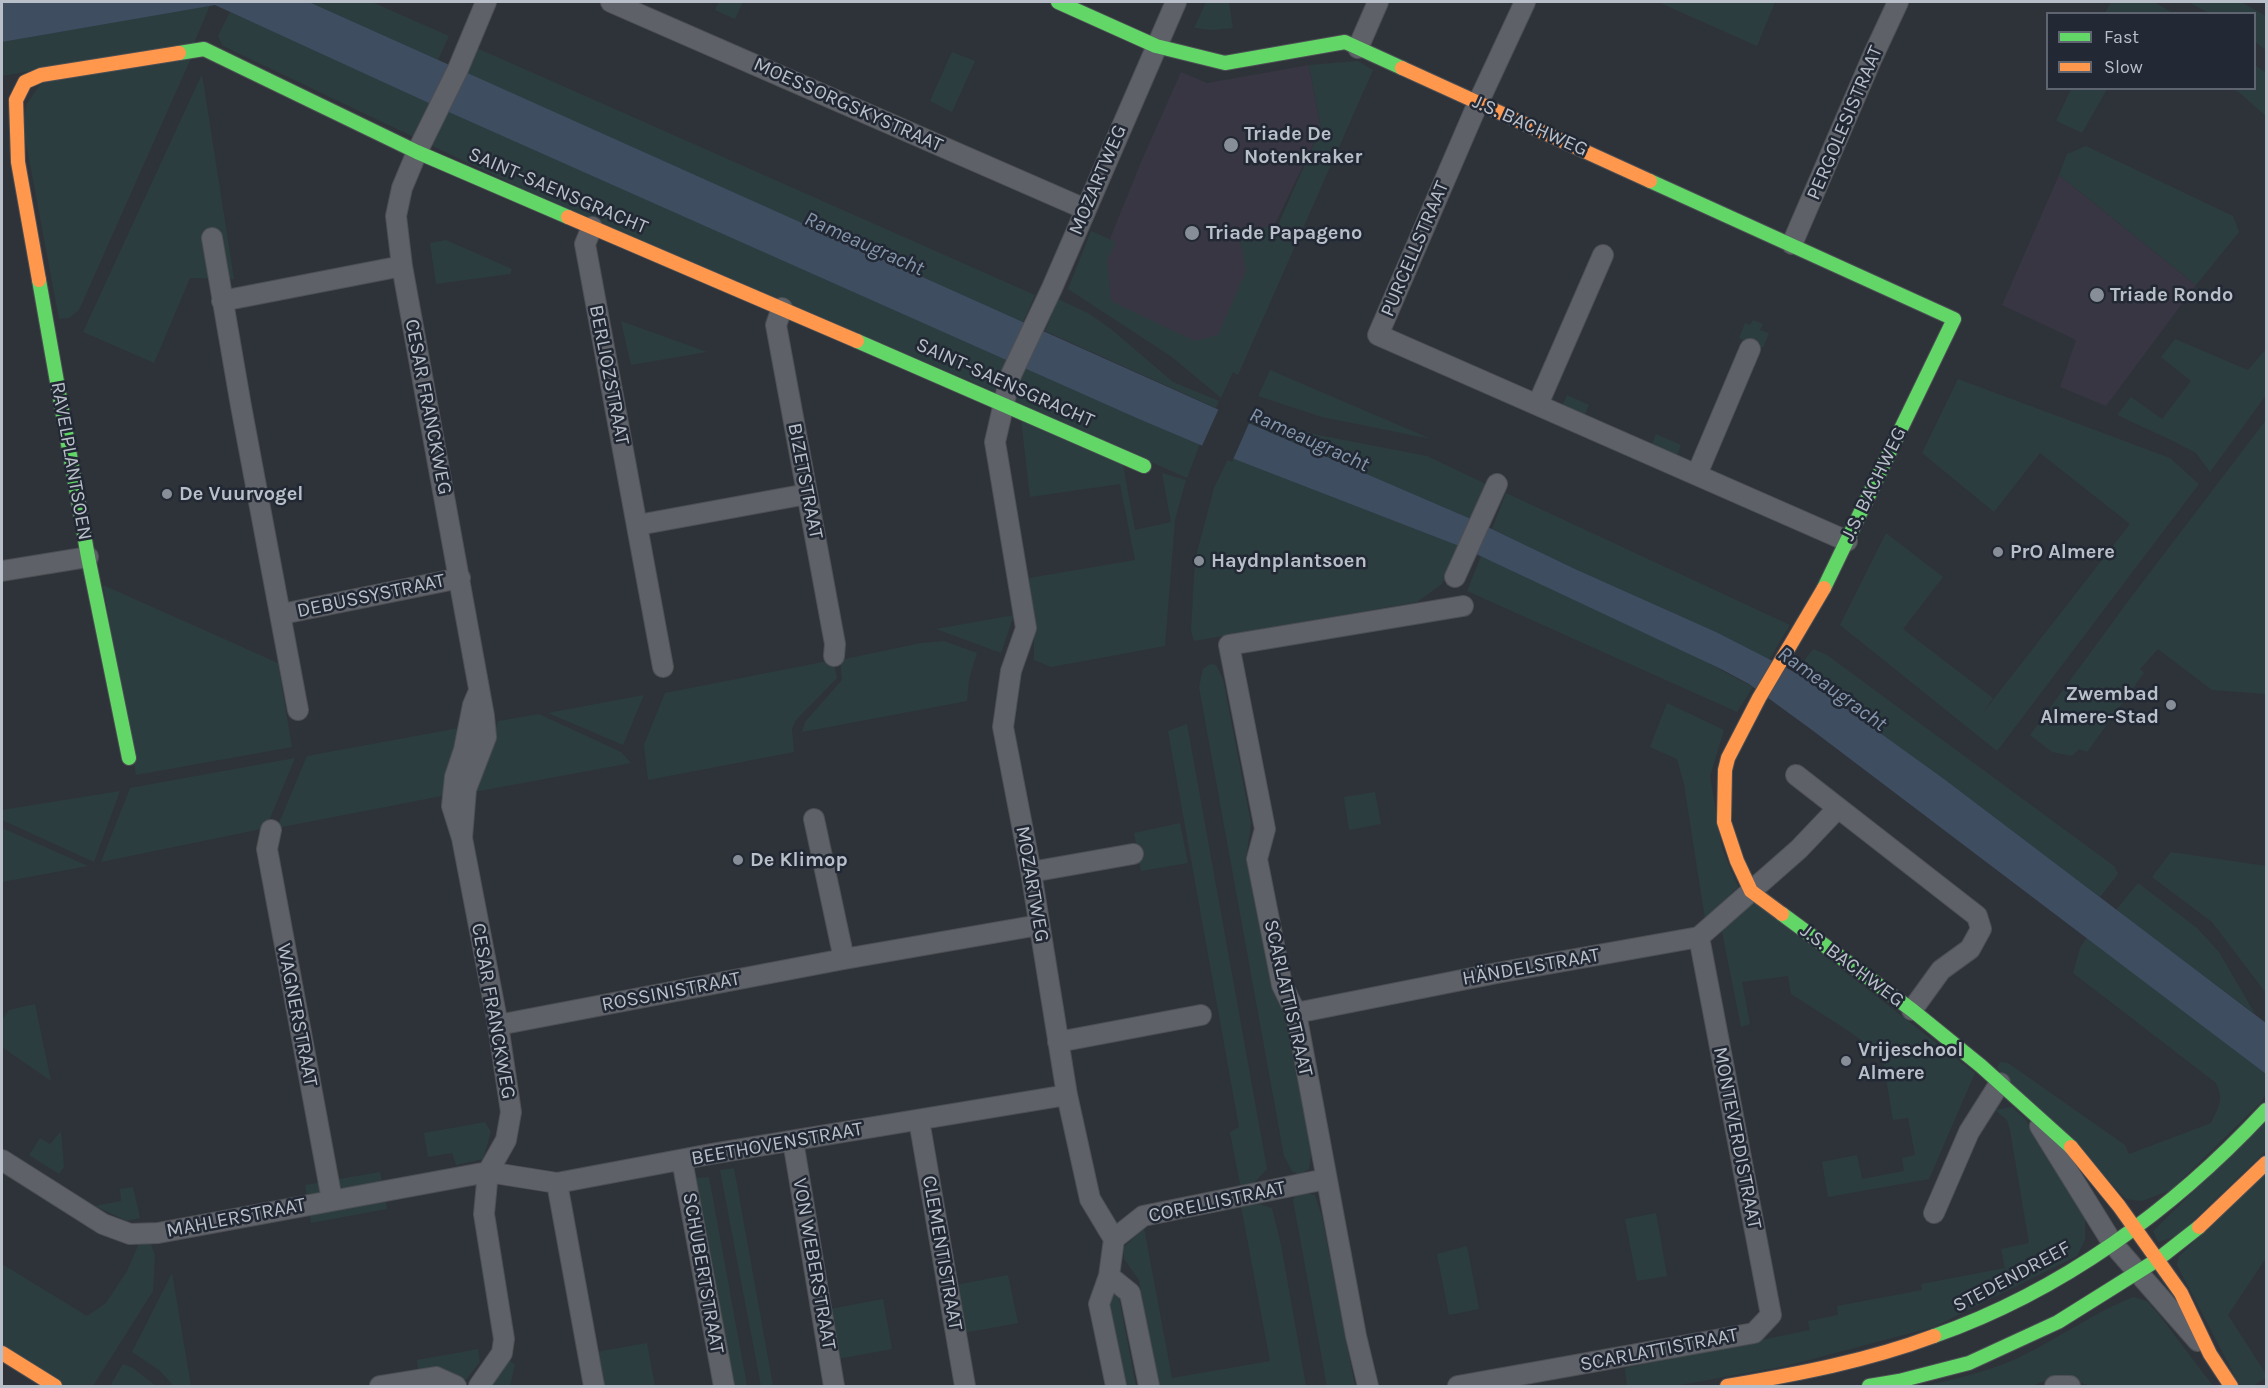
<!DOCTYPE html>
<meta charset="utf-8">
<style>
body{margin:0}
#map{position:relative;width:2268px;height:1388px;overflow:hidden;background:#2e3339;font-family:Karla,sans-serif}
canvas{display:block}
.frame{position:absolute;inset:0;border:3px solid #b9bfc9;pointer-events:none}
.legend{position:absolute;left:2046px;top:12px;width:210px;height:78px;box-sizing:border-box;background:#222934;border:2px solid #5e6570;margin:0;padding:8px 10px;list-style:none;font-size:18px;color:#b9bfc9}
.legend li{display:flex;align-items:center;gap:12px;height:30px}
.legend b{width:30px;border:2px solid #5e6570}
</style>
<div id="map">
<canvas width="2268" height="1388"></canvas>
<div class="frame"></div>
<ul class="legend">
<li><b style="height:8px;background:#63d668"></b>Fast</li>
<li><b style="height:8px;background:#ff974d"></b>Slow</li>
</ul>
</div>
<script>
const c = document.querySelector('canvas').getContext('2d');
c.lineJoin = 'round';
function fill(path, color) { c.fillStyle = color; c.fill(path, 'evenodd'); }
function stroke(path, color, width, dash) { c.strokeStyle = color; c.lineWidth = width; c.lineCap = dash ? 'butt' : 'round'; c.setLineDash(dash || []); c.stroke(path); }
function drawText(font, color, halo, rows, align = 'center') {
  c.font = font + ' Karla,sans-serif'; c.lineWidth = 5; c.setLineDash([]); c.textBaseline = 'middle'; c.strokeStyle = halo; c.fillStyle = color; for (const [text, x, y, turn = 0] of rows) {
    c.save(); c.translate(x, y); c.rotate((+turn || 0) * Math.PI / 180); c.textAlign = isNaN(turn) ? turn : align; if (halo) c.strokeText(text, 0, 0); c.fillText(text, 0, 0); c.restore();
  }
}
fill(new Path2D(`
 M1309,65L1321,128L1221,337L1194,343L1107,302L1103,256L1141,162L1181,72L1207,83Z
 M2059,175L2196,285L2106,406L2060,387L2076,340L2002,305Z`), '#373642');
fill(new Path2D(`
 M309,2H372L449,36L438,60Z
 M719,2H743L735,19L715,10Z
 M1206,2H1229L1233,28L1212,30L1194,28Z
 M1658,2H1775L1757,46Z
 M2111,2H2154L2173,13H2105Z
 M2188,2H2241L2266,16V50L2255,42L2254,14L2209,13Z
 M210,5L194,43L2,76V42Z
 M230,12L1200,444L1187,478L974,383L552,203L223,46L218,36Z
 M470,45L1035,295L1023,322L459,70Z
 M952,52L975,61L952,112L930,101Z
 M191,58L79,310L69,318L59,319L24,132L26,105L42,82Z
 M1358,61L1373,70L1238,375L1233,372L1221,398L1172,357L1068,289L1091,231L1116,242L1107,260L1111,301L1195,341L1218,335L1246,271L1239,233L1278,225L1321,128L1309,65Z
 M2255,65L2266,73V116L2235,89L2254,88Z
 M202,74L234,279L190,278L154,363L83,332Z
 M2071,89H2107L2082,133L2056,121Z
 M2086,146L2233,216L2239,232L2196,285L2059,175L2067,154Z
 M446,240L512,269L510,274L436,284L430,243Z
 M1058,299L1088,313L1111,329L1173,382L1219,401L1216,408L1045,331Z
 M1753,320L1763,324L1760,330L1769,333L1763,348L1739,338L1745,323L1750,325Z
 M621,321L707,352L631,365Z
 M2175,339L2248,370L2266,349V395L2210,472L2196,453L2171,440L2117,415L2131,397L2162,419L2191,381L2161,357Z
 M1270,370L1431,439L1322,417L1258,396Z
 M1958,379L2170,458L2199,484L1997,751L1840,625L1886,533L1943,577L1903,629L1993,698L1982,714L2130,524L2040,453L1994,512L1922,453Z
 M1567,395L1589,405L1584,417L1561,408Z
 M1251,413L1284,425L1318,435L1427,456L1488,485L1471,519L1246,422Z
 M1021,419L1122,460L1135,530L1171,522L1162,473L1186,480L1175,520L1165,646L1051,667L1034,660V619L1029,578L1135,560L1120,484L1030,497Z
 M2266,420V694L2212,690L2158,649L2140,669L2144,673L2087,752L2079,749L2072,756L2052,752L2030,735L2129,600Z
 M1656,434L1681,445L1676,458L1651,447Z
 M1229,457L1459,546L1442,584L1417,602L1194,641L1191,631L1195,560L1214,488Z
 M1506,493L1790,625L1769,660L1716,632L1575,569L1492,529Z
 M1481,556L1691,654L1753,687L1737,712L1467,591Z
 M103,585L278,663L292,747L136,775Z
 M1014,615L1001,653L936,629Z
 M944,641L977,653L969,679L967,701L802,732L805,722L842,680L840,660L921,643Z
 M1813,649L1827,655L2114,866L2118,874L2100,897L1944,779L1795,673Z
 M833,660L837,678L796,720L792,729L794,752L648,780L644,745L665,693Z
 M1210,664L1216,665L1223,679L1251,823L1246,859L1272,990L1283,1005L1300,1079L1311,1155L1309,1169L1299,1175L1292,1171L1284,1156L1199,687L1203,669Z
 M644,695L623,745L548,713Z
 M1667,703L1724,730L1710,776L1722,848L1738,887L1705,919L1684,784L1677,759L1650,747Z
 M539,714L621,752L631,763L474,792L498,721Z
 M1187,724L1267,1169L1250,1187L1241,1189L1230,1132L1239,1127L1168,731Z
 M459,728L447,795L277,828L307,756Z
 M295,758L266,828L101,862L130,788Z
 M120,791L94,862L2,820V810Z
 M1375,792L1381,824L1349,830L1344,797Z
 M1180,823L1188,863L1141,871L1134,833Z
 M2,828L88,866L2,882Z
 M2171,852L2266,866V993L2212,922L2152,877Z
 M2138,883L2197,928L2219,952L2255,1014L2116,910Z
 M1750,898L1975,1073L1929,1179L1828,1197L1822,1162L1857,1155L1862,1179L1904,1171L1902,1158L1915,1155L1908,1118L1893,1120L1882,1055L1847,1030L1791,994L1788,976L1742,982L1750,1024L1741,1027L1721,927Z
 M2087,937L2266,1074V1094L2260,1103L2171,1190L2142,1201L2126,1199L1997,1068L2000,1062L2008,1063L2125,1145L2129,1154L2211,1123C2219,1107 2224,1099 2216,1083L2073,973L2080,948Z
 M35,1004L51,1081L2,1047V1020L9,1010Z
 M2012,1107L2026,1120L2085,1216V1240L2077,1256L1934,1327L1786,1366L1674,1386H1627L1625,1368L1810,1330L1808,1321L1838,1315L1837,1306L1922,1290L1921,1284L2005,1268L2001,1249L2029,1243L2010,1130L2007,1120L1995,1110Z
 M2266,1121V1151L2177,1236L2158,1242L2153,1231Z
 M485,1122L491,1132L483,1159L456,1165L452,1153L428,1157L424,1133Z
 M61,1131L64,1167L59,1174L29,1155L40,1138L50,1144Z
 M734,1168L773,1386H761L720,1170Z
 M380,1172L387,1209L311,1223L305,1185Z
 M2266,1173V1258L2228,1315L2266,1374V1378L2253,1386H2240L2177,1265L2179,1256Z
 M709,1177L747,1386H733L696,1178Z
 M133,1187L140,1218L127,1221L95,1206L121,1201L120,1189Z
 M1298,1192L1315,1195L1322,1217L1355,1386H1327L1293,1200Z
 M1255,1203L1272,1208L1281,1245L1306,1386H1157L1139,1280L1124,1259L1123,1248L1144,1228L1172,1378L1270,1361L1241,1206Z
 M1656,1213L1667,1276L1637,1281L1625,1219Z
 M150,1241L155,1256L153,1291L93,1386H64L2,1347V1264L87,1316L106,1303L127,1271L139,1243Z
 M1467,1246L1479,1309L1449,1315L1437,1254Z
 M172,1273L191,1386H174L159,1370L132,1352Z
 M1008,1275L1018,1323L963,1333L955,1285Z
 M1111,1290L1118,1293L1136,1386H1120L1103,1295Z
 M2133,1297L2147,1301L2160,1316L2213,1386H2089L2070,1377L2059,1376L2031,1386H1925C1956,1379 1989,1371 2018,1358C2058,1339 2093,1313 2133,1297Z
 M883,1299L892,1349L838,1359L830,1309Z
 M647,1343L655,1386H603L596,1352Z
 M478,1349L480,1362L461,1386H420L417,1360Z
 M506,1359L515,1364L510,1386H490Z
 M123,1364L133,1368L156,1386H110Z`), '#2c3d3f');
fill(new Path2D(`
 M2,2H309L1246,422L1471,519L1575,569L1716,632L1798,674L1944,779L2266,1023V1074L1812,730L1749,684L1721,669L1459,546L1229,457L1139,419L442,109L215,5L2,42Z`), '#3f4d61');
fill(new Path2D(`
 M1220,406L1250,421L1232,462L1201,448Z`), '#2e3339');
const street = new Path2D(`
 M611,2L1085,209
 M1525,2L1478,103L1378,335L1847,541
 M1358,48L1378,2
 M592,227L585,244L663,667
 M212,238L241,406L298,710
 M1792,244L1872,58L1898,2
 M222,301L402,266
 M782,308L776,325L835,644L834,656
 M1538,404L1603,255
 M1697,474L1750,349
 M638,525L807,494
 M2,571L88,557
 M1455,577L1497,484
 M282,614L460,578
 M479,691L473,705L464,750L455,777L452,806L462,838L498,1025L511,1112L506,1140L488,1172L484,1214L504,1339L502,1353L479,1386
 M1796,775L1977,916L1981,929L1970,949L1941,970L1912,1010
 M814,819L844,959
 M271,830L267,849L332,1200
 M462,838L466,789L486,737L484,716L402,266L396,216L402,188L417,152L458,69L486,2
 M1031,872L1133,854
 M1296,1013L1497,973L1699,937L1799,849L1838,808
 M498,1025L844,959L1039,925
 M1058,1042L1201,1015
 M919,1120L965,1386
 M2040,1126L2113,1244L2198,1341
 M793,1141L834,1386
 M2,1160L103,1224L130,1234L158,1233L488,1172L557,1183L711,1154L1067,1095
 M682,1160L724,1386
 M557,1183L594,1386
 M1934,1213L1969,1132L2000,1083
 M1114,1239L1143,1216L1326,1179
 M1109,1276L1099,1304L1116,1386
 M380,1386L436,1377L456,1386
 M1149,1386L1130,1293L1109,1276L1114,1239L1090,1199L1067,1095L1031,872L1003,727L1011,671L1026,628L995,442L1010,377L1052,288L1176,2
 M1368,1386L1356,1336L1296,1013L1282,985L1257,859L1265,829L1229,645L1463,606
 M1458,1386L1754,1333L1771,1315L1699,937
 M2055,1386H2070`);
const fast = new Path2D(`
 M1058,2L1156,46L1225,63L1345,42L1402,68
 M179,53L204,49L417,152L568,217
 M1650,181L1954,319L1824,588
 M39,280L88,557L129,758
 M857,341L1144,466
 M1782,914L1912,1010L1981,1066L2071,1147
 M1934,1336C2062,1291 2174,1209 2266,1110
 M1869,1386L1899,1381L1969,1363L2058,1322L2157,1260L2199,1227`);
const slow = new Path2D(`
 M1402,68L1650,181
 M568,217L857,341
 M39,280L18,162L16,100L25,82L41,75L179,53
 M1782,914L1751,891L1737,861L1724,822L1725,770L1728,758L1759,698L1824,588
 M2071,1147L2119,1206L2181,1293L2210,1354L2231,1386
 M2199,1227L2266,1163
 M2,1353L55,1386
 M1727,1386C1798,1374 1867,1361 1934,1336`);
stroke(street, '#4c4f54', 22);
stroke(fast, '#4c4f54', 16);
stroke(slow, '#4c4f54', 16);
stroke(street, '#5e6167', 20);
stroke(fast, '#63d668', 14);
stroke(slow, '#ff974d', 14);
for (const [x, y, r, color] of [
 [1231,145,8,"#888e97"],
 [1192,233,8,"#888e97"],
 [2097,295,8,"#888e97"],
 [167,494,6,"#888e97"],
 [1998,552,6,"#888e97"],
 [1199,561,6,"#888e97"],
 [2171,705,6,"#888e97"],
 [738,860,6,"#888e97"],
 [1846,1061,6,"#888e97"]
]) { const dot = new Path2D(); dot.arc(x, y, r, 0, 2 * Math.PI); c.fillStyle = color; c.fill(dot); stroke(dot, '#222934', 2); }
drawText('20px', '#b9bfc9', '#222934', [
 ["MOESSORGSKYSTRAAT",848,105,24],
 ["PERGOLESISTRAAT",1845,123,-67],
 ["J.S. BACHWEG",1530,126,24],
 ["MOZARTWEG",1098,180,-67],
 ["SAINT-SAENSGRACHT",558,191,23],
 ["PURCELLSTRAAT",1415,249,-67],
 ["BERLIOZSTRAAT",609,375,79],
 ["SAINT-SAENSGRACHT",1005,383,24],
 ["CESAR FRANCKWEG",428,407,79],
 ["RAVELPLANTSOEN",71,461,80],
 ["BIZETSTRAAT",805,481,79],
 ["J.S. BACHWEG",1874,484,-64],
 ["DEBUSSYSTRAAT",371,596,-12],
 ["MOZARTWEG",1032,884,80],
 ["J.S. BACHWEG",1852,966,37],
 ["HÄNDELSTRAAT",1531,967,-10],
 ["ROSSINISTRAAT",671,992,-11],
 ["SCARLATTISTRAAT",1288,998,77],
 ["CESAR FRANCKWEG",493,1011,80],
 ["WAGNERSTRAAT",297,1015,79],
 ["MONTEVERDISTRAAT",1737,1138,79],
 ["BEETHOVENSTRAAT",777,1144,-10],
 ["CORELLISTRAAT",1217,1202,-12],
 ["MAHLERSTRAAT",236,1218,-11],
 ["CLEMENTISTRAAT",942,1253,80],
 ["VON WEBERSTRAAT",814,1264,80],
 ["SCHUBERTSTRAAT",703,1273,80],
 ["STEDENDREEF",2012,1277,-28],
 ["SCARLATTISTRAAT",1659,1350,-11]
]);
drawText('bold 20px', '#b9bfc9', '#222934', [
 ["Triade De",1244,134],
 ["Notenkraker",1244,157],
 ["Triade Papageno",1206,233],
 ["Triade Rondo",2110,295],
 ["De Vuurvogel",179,494],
 ["PrO Almere",2010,552],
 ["Haydnplantsoen",1211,561],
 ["Zwembad",2159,694,"right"],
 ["Almere-Stad",2159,717,"right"],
 ["De Klimop",750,860],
 ["Vrijeschool",1858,1050],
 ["Almere",1858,1073]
], 'left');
drawText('italic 21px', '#8596ac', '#222934', [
 ["Rameaugracht",864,244,24],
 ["Rameaugracht",1309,440,24],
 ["Rameaugracht",1832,689,36]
]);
</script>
